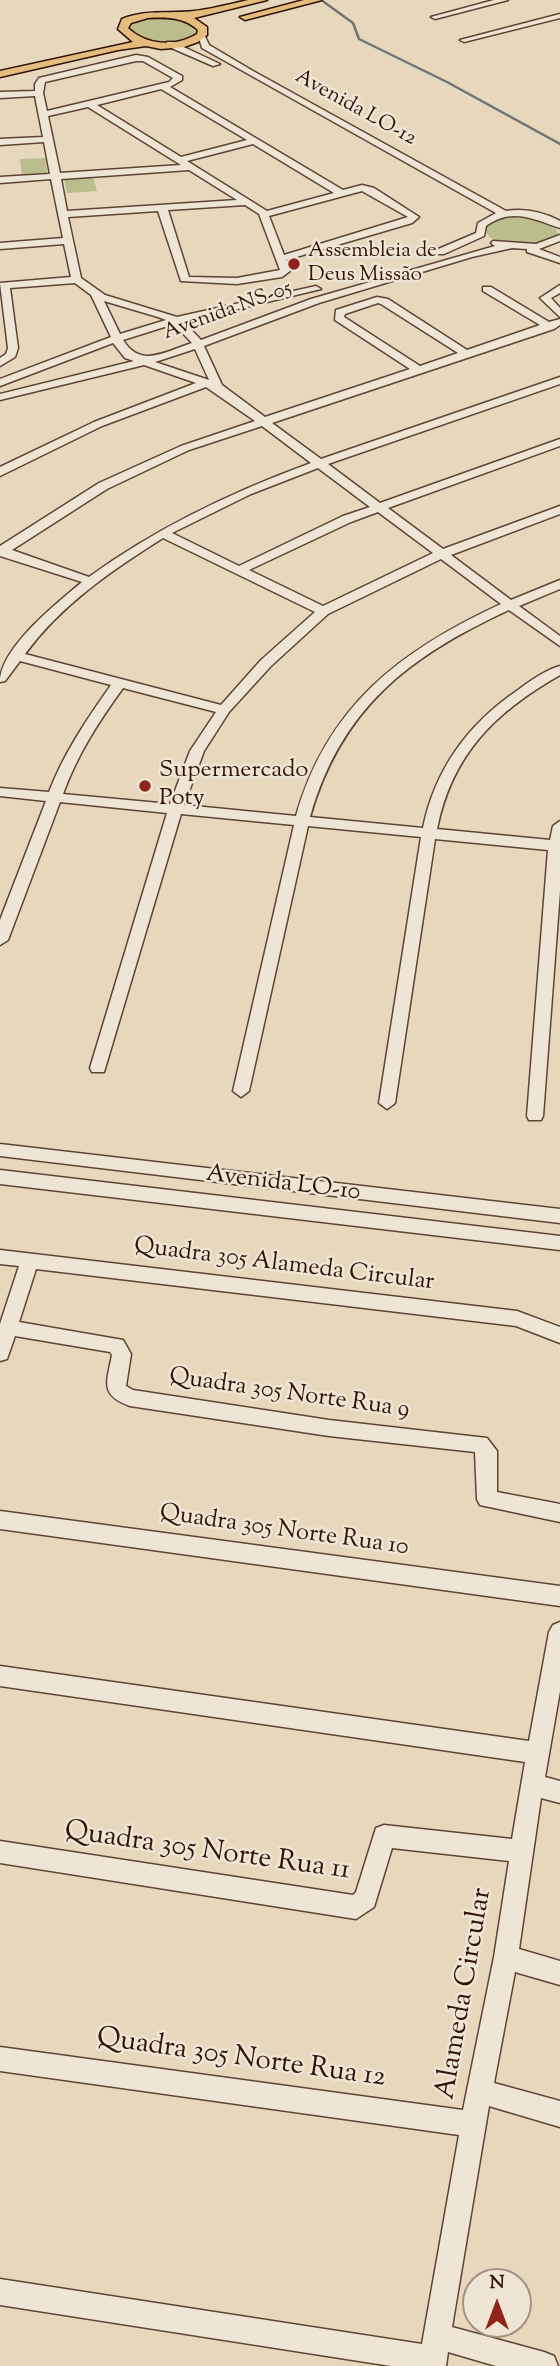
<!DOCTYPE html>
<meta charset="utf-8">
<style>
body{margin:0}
#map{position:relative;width:560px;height:2366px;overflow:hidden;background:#e6d7bd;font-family:"Sorts Mill Goudy",serif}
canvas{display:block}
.north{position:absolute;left:462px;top:2268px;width:70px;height:70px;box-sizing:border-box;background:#efe5d4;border:2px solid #a39182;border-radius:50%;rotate:0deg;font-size:19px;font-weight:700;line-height:28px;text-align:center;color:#311307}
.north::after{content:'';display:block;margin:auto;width:24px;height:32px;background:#8f2418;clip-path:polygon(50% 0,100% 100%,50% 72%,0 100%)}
</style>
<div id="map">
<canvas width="560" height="2366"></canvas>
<div class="north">N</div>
</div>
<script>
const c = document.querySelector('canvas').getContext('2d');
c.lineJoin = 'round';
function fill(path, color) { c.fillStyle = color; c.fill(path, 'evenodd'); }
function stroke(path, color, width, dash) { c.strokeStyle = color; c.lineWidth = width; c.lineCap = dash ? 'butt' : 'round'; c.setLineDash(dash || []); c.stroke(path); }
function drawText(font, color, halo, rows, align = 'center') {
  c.font = font + ' "Sorts Mill Goudy",serif'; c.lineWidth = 5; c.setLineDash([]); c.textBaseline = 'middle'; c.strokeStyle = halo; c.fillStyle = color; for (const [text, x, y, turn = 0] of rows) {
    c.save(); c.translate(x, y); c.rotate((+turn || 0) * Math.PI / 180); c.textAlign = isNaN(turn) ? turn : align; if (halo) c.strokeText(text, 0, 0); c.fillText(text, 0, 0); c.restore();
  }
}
fill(new Path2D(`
 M156,15L186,20L198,29L197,34C174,47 152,43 129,32V23Z
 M46,158L47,173L22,176L20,159Z
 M93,177L97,191L67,193L64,179Z
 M517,214L555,225L558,235C545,249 484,251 485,226L496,218Z`), '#bbbd8d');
stroke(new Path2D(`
 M324,2L353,23L359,39L447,82L560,144`), '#707573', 2.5);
const minor = new Path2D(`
 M494,0H508L435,19L431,17Z
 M560,14V18L464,42L460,40Z
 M198,34H204L209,45L253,71L506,211C525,208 543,212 560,221V228C534,219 511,207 486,226L484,236L444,254H436V250L476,233L478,223L496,213L202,48Z
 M167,42H173L220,64L213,66L167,46Z
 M136,55L148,57L182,76V80L170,87L343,190L362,185L374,188L419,217L412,223L286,260L290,271L282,277L237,284L181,281L158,211L68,217L81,278L105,295L177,317L316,286L321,289L184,322L201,340L311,299L495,246L491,243L493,241L536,244L560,235V241L539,249L560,257V263L527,252V249L512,248L472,257L319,303L204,346L222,385L265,417L410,369L335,320L336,310L377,297L388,299L467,350L540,325L483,291V287H491L549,322L560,319V325L554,329L272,423L321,459L560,377V384L328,464L380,503L560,439V446L388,508L443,549L560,506V514L451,555L511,600L560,580V589L519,606L560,636V646L509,610C409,656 341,708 310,817L423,828C435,769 468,724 518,690C530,681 545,670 560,666V675C495,712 452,754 437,829L550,840L553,826L560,821V891L543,1116L541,1120H529L527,1116L548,850L435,839L395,1103L387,1109L379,1103L421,837L308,826L249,1091L241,1097L233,1091L294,825L181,814L104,1072H92L90,1068L167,813L60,802L8,940L0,945V920L46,801L0,796V788L49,792C64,753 87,719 111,685L20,661L5,681L0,682C0,648 56,604 82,582L0,556V546L99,483L181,446L255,421L206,387L102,426L0,476V467L94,422L196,383L144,365L0,400V394L134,361L125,358L113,343L0,386V379L111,337L91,295L75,283L10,288L18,348L15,357L0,366V358L6,354L8,348L0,283L71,277L64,244L0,249V243L63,238L51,179L0,183V177L50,174L44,142L0,145V139L43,137L35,96L0,98V92L35,91V84L39,78ZM136,61H143L173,78L169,82L47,111L43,93L45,82ZM161,89L247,140L181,157L97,105ZM88,107L181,165L60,173L48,116ZM253,144L334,193L267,211L187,161ZM189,170L237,200L67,211L61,179ZM362,191L408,217L284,255L269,216ZM245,205L259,214L280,270L237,278L189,277L168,210ZM104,301L158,317L166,320L120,334ZM378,303L381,304L458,353L420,366L344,317L345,314ZM174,324L192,343C166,351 141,369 123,340ZM195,349L209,380L155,362ZM262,426L311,463C232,492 158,527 89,577L12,550L107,489L189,450ZM318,468L370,507L343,516L239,566L172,533L251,494ZM378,512L433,553L323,606L249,570L351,522ZM163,538L315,612L261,660L221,705L25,654C61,605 112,570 163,538ZM441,559L501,604C401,650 327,706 296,816L184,805L204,751L229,712L271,666L328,614ZM123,688L216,712L190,751L170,804L63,794C77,755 99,721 123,688Z
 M560,285V293L551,298L560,308V317L540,298Z
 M0,1144L560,1209V1223L0,1156Z
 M0,1170L560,1236V1250L0,1184Z
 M0,1250L517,1311L560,1327V1343L516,1326L36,1269L19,1322L123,1340L131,1354L126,1386L133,1390L329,1420L487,1438L497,1451V1492L560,1504V1522L480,1505L477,1499L475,1452L329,1436L130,1406C99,1395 107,1382 112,1355L110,1352L15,1336L7,1359L0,1361V1324L19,1266L0,1264Z
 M0,1511L560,1586V1606L0,1529Z
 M560,1622V1691L545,1777L560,1781V1803L541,1798L519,1949L560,1961V1985L515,1972L494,2083L560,2101V2127L489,2106L452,2327L544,2352L554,2356L558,2366H496L448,2352L446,2366H391L0,2305V2279L422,2344L459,2135L0,2071V2047L463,2110L494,1957L509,1861L392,1848L374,1907L356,1919L0,1863V1841L353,1895L356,1892L376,1828L384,1825L512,1839L525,1762L0,1686V1666L529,1741L549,1632L553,1625Z`);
const major = new Path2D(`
 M248,0H267L194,18L207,27V35L198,42L184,47L161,49L146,46L118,50L0,77V71L133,42L118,29L122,19C146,9 169,14 194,11C212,9 230,4 248,0ZM148,18C166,17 184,17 198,30L197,34C176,47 147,46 128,28L131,23Z
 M304,0H322L245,20L240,17Z`);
stroke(minor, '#5e4434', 3);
stroke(major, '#311307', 3);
fill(minor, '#efe5d4');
fill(major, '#e3bc7e');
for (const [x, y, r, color] of [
 [294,264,7,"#8f2418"],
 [145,786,7,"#8f2418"]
]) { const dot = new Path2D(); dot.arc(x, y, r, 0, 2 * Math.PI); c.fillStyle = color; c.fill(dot); stroke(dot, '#efe5d4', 2.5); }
drawText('21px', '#311307', '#efe5d4', [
 ["Avenida LO-12",355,109,29],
 ["Avenida NS-05",228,312,-20]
]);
drawText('21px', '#311307', '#efe5d4', [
 ["Assembleia de",308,252],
 ["Deus Missão",308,276]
], 'left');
drawText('24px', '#311307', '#efe5d4', [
 ["Supermercado",159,772],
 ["Poty",159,800]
], 'left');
drawText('24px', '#311307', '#efe5d4', [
 ["Avenida LO-10",283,1185,7],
 ["Quadra 305 Alameda Circular",284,1266,7],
 ["Quadra 305 Norte Rua 9",289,1395,8],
 ["Quadra 305 Norte Rua 10",284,1532,8]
]);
drawText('28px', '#311307', '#efe5d4', [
 ["Quadra 305 Norte Rua 11",207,1853,8],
 ["Alameda Circular",466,1994,-80],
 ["Quadra 305 Norte Rua 12",241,2060,8]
]);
</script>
